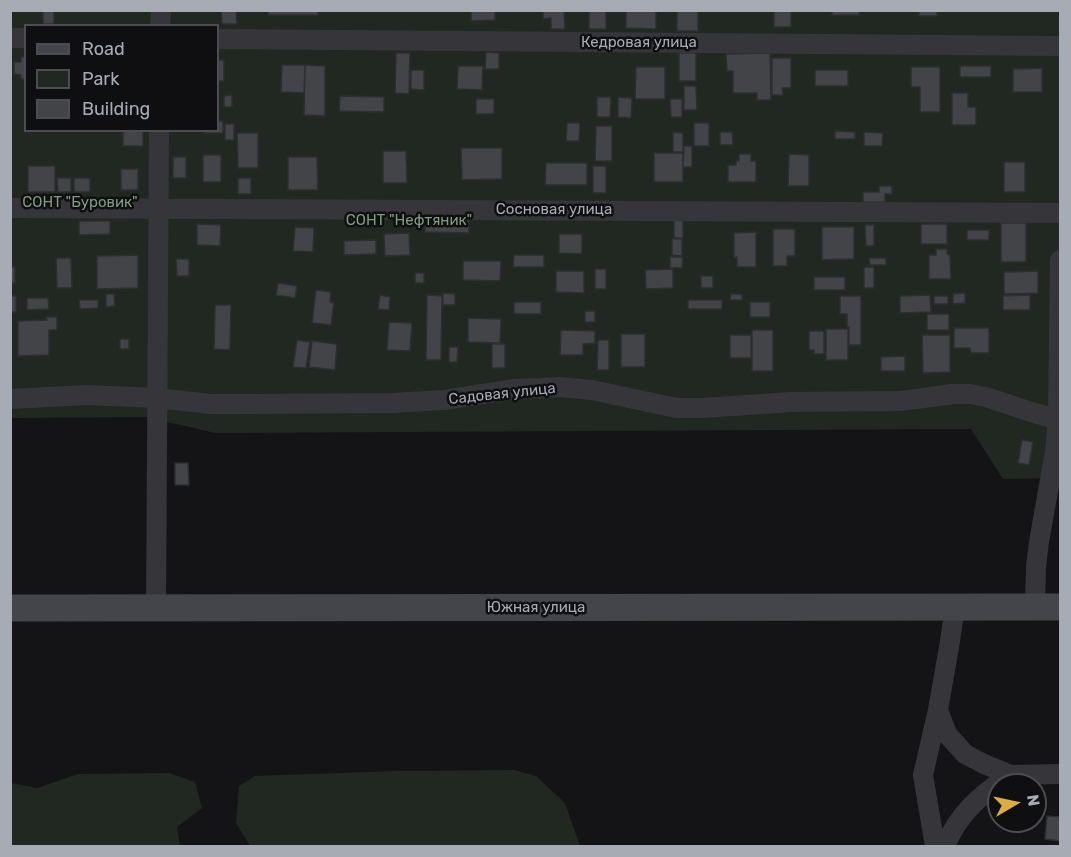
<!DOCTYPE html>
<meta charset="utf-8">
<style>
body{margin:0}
#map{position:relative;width:1071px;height:857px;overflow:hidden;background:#141416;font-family:Rubik,sans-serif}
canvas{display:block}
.frame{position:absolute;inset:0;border:12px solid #a7abb4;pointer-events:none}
.legend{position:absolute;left:24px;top:24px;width:195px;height:108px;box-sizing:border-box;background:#0f0f11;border:2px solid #4c4d52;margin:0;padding:8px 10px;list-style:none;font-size:18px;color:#a7abb4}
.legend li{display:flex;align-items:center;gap:12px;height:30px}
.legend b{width:30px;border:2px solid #4c4d52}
.north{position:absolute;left:987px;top:773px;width:60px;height:60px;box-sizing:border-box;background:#0f0f11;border:2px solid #4c4d52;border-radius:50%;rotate:81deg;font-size:16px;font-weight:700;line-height:24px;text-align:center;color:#a7abb4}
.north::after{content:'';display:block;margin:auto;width:21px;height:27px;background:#ddad45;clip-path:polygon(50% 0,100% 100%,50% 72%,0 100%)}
</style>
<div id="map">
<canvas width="1071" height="857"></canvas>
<div class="frame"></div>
<ul class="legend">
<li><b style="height:8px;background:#44454a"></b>Road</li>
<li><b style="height:16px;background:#212822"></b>Park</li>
<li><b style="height:16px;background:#434448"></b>Building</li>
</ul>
<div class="north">N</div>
</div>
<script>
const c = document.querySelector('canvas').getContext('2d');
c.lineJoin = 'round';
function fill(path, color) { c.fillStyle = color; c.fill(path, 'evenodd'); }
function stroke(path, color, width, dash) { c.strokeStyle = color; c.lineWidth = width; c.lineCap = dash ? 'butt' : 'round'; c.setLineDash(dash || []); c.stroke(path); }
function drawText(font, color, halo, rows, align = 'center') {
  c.font = font + ' Rubik,sans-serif'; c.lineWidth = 5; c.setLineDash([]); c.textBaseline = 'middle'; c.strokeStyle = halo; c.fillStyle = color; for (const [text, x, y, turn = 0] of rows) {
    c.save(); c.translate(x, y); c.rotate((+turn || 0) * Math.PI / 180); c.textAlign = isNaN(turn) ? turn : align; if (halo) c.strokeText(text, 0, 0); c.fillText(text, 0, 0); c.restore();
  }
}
fill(new Path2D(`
 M10,11H1060V478L1003,479L971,429L215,433L146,417L11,418ZM26,26H218V130H26Z
 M514,770L536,776L565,803L580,846H250L236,823L239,786L255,776L396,771Z
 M169,773L195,782L202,808L177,827L180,846H11V783L37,788L78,774Z`), '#212822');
const building = new Path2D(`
 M43,10H54V24H43Z
 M221,10H236L237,24H222Z
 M268,10H318V15H268Z
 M471,10H495V20L471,21Z
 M543,10H564L565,29H551V18L543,19Z
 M589,10H606V29H589Z
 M626,10H656V29L626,28Z
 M677,10H698V31H677Z
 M774,10H791V27H774Z
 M832,10H859V15H832Z
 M919,10H937V16H919Z
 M486,52L499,53V69H485Z
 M396,53H410L409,94L395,93Z
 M679,53H696V81H679Z
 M770,53L771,100H757V93H733V71H727L726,54Z
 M21,57H26V79H21V75L14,74V62H21Z
 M772,58H791V88H782L783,95H772Z
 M218,60H224V81H218Z
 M282,65H305L304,93L281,92Z
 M305,65L325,66V116L304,115Z
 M458,66H483L482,90L457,89Z
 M960,66H991V77H960Z
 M636,67H665V99H635Z
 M911,67H940V112H920V87H911Z
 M1042,68V92H1013V69Z
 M411,70H424V90L411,89Z
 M815,70H848V86H815Z
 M684,86H696L697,110H684Z
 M952,93H968V107H976V125H952Z
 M232,95V107H224V96Z
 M340,96L384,97V112L339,111Z
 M597,97H611L610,117H597Z
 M618,97L632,98L631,118L618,117Z
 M476,99H494V114H476Z
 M670,99H682V117H671Z
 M218,121H223V133H204V130H218Z
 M567,123H580L579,141H566Z
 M694,123H709V146H694Z
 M225,124H234V140H225Z
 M596,126H612V161H595Z
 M123,130H143V146H123Z
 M835,131L855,132V139H835Z
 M673,132L683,133V152H673Z
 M720,132H732L733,145H720Z
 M864,132L883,133L882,146H864Z
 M237,133H258V168H238Z
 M684,146H692V167H683Z
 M461,148H502V179L462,180Z
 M383,151H406L407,183H383Z
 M654,153H683V182H654Z
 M739,154H751V161H756V182H728V165H736V161H739Z
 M789,154L809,155V186H788Z
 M203,155H221V182H203Z
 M173,157H186V178H173Z
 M288,157H317L318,190H288Z
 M1004,162H1025V192H1004Z
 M546,163H587V185H545Z
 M28,166H55V192H28Z
 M593,166H606V193H593Z
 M121,169H138V190H121Z
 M57,178H71V192H58Z
 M74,178H90V192H74Z
 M238,178H251V194H238Z
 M879,186H892V194H885V202H863V192H879Z
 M425,218L469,219V233L425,232Z
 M674,220H683V238H674Z
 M79,221H110V234L79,235Z
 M1001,223H1026V262H1001Z
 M197,224L221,225L220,246L197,245Z
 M921,224H947V244H921Z
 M865,225H874V246H866Z
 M295,227L314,228L313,252L293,251Z
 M822,227H854V259L822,260Z
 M773,229H795V256H787V266H773Z
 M967,230H989V240H967Z
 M756,232V267H737V257L734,258V233Z
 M409,233L410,255L385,256L384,234Z
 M559,234H582V254L559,253Z
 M672,239H682V256L672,255Z
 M376,240V254L344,255V241Z
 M936,249H947V254L950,255L951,279H929V255H936Z
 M138,255V288L97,289V256Z
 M514,255H544V267H513Z
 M670,257H683L682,268H670Z
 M56,258H71L72,288H57Z
 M869,258H886V265H870Z
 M176,259H189V276H177Z
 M463,261H501L500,281L463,280Z
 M10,267H15V283H10Z
 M864,267H874V288H864Z
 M595,269H606V289H595Z
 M673,269V288L646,289L645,270Z
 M556,271H584V293L556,292Z
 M1038,271V293L1004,294V272Z
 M415,273H424V283H415Z
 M701,276H713V288H701Z
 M814,277H845V290H814Z
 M278,283L297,286L295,298L276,295Z
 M316,290L331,292L330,302L334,303L331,325L312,323Z
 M443,293L455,294V305H443Z
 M965,293V303L953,304V294Z
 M106,294H114L115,306L106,307Z
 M731,294H742V300H730Z
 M380,295L390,297L389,310L378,309Z
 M427,295L442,296L441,360H426Z
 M930,295L931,312L900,313V296Z
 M1030,295V310H1003V296Z
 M10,296H16V312H10Z
 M840,296H861V345H849V327H847V314H840Z
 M934,296H948V304H934Z
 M27,298H48L49,309L27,310Z
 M79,300H98V308L80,309Z
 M688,300H722V309H688Z
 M514,302H541V314H514Z
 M750,302H770V317H750Z
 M215,305H231L230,350L214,349Z
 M585,311H595V322H585Z
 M927,314H949V330H927Z
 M46,317H57V330H49V355L18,356V321L47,320Z
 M468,318L501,319L500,343L468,342Z
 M389,322L412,323L410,351L387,350Z
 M954,328H989V353H971L970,348H954Z
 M826,329H848V360H826Z
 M561,330L595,331V343L583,344V355H560Z
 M752,330H773V371H752Z
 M809,331H824V354H814V350H809Z
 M621,334H645V367H621Z
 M730,335H751V358H730Z
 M922,335H950V372L923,373Z
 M120,339H129V349H120Z
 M297,340L310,342L306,368L293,367Z
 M598,340H609V370H597Z
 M312,341L337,344L335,370L309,367Z
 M492,344H505V368H492Z
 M449,347H458L457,362H449Z
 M905,356V371H881V357Z
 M1022,440L1033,442L1029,465L1018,463Z
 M175,463H188L189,485H175Z
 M1047,816L1060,817V841L1045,839Z`);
fill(building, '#434448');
stroke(building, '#2e2e31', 1.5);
stroke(new Path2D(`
 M160,26L161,10
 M10,38H26
 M218,39L1060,46
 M10,208L1060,213
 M10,399L87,395L156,398L211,404H242L392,403L444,400L515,389L560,387L592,390L676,408H703L791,402L901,401L953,394H970L986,397L1031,412L1060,420
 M1035,607L1036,567L1039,542L1055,452L1058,419L1060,260
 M156,608L159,130
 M938,710L947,734L965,754L984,764L1011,775L1060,774
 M935,846L923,775L938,710L949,647L955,608
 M945,846C959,813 981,794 1011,775`), '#36363a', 20);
stroke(new Path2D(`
 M10,608L1060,607`), '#44454a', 27);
drawText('15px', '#a7abb4', '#0f0f11', [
 ["Кедровая улица",639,43],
 ["Сосновая улица",554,210],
 ["Садовая улица",502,394,-6],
 ["Южная улица",536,608]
]);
drawText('15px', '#809d83', '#0f0f11', [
 ["СОНТ \"Буровик\"",80,203],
 ["СОНТ \"Нефтяник\"",409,221]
]);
</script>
